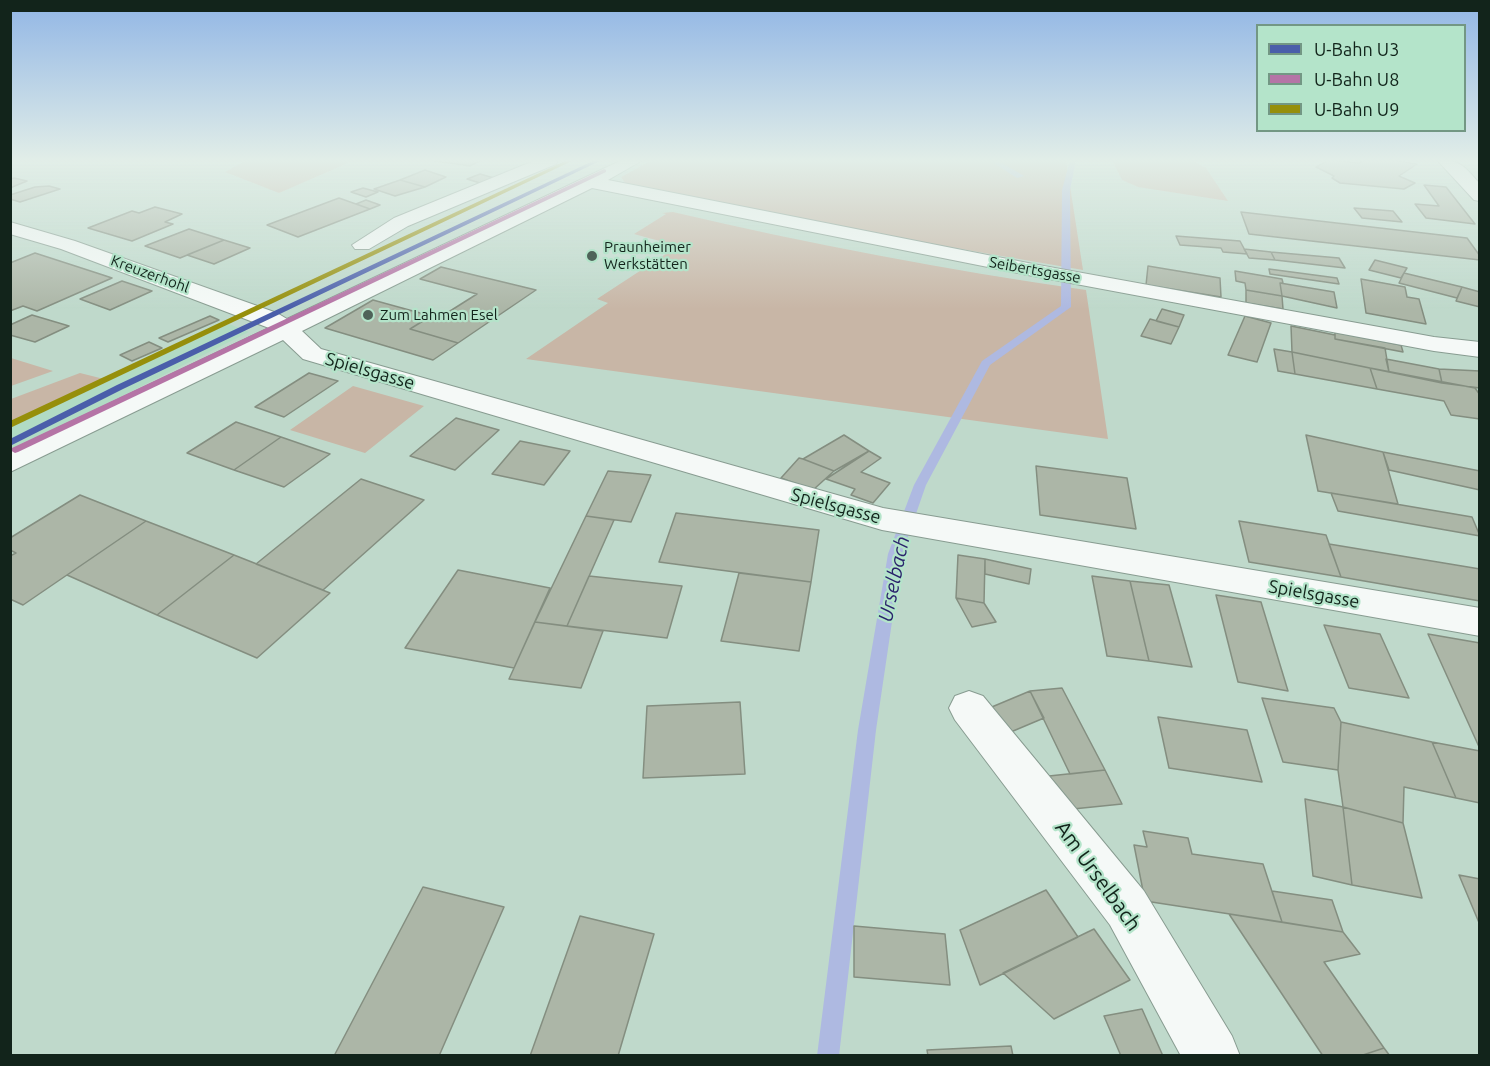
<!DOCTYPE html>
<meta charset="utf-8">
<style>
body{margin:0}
#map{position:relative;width:1490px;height:1066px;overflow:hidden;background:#bfd9cb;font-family:Ubuntu,sans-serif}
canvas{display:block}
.frame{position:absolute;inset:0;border:12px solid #12241b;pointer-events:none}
.legend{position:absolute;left:1256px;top:24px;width:210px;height:108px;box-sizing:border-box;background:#b4e4ca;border:2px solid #739784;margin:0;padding:8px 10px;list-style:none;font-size:18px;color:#12241b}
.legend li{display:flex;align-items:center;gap:12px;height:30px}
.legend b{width:30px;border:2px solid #739784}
</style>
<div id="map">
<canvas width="1490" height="1066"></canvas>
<div class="frame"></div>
<ul class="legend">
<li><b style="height:8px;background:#4a5eaa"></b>U-Bahn U3</li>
<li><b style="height:8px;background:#b574a6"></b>U-Bahn U8</li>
<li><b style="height:8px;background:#968f0b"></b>U-Bahn U9</li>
</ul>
</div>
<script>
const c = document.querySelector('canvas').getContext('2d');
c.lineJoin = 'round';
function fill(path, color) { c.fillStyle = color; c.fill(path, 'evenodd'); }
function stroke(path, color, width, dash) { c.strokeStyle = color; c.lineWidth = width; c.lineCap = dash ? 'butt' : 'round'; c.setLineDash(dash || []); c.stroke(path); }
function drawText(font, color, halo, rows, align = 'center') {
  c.font = font + ' Ubuntu,sans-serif'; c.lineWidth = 4.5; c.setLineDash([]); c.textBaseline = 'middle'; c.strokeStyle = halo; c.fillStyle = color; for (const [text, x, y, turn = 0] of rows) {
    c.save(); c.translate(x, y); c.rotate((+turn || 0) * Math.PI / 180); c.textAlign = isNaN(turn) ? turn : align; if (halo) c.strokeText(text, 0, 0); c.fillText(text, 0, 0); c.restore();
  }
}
fill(new Path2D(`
 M229,324L249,332L11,452V421Z`), '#b1dbc4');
fill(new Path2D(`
 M247,160H355L279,193L225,172Z
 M652,160H1066L1083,270L839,228L625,183L621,177Z
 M1112,160H1192L1206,168L1228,201L1138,187L1122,180Z
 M673,212C810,244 947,270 1086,290L1108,439L526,359L608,303L597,299L678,246L634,234L666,214L662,213Z
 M10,358H11L53,371L11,386Z
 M80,373L104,379L11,421V399Z
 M353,386L424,406L365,453L290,430Z`), '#c8b6a6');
fill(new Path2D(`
 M989,160H997L1024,176L1017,178Z
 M1070,160H1076L1070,190L1071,307L990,365L926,485L902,554L876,730L839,1056H817L858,730L888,554L914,485L982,361L1061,306L1062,190Z`), '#aeb9e1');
const building = new Path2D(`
 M428,160H481L470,166Z
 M1329,160L1359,163L1365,160H1392L1417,164L1399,176L1415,183L1404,189L1340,183L1332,178L1334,176L1316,167Z
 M425,170L446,177L425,187L400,180Z
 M480,174L494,178L480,183L467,179Z
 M14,178L27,181L10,188V179Z
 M400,180L425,187L395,196L374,189Z
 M1424,185L1446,187L1475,224L1426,218L1415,204L1439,206Z
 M49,186L60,189L20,202L10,199V195L35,187Z
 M363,188L378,192L366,197L351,192Z
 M339,198L370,209L298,237L267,225Z
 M366,200L380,205L370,209L356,204Z
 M155,207L182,214L165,222L173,224L132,241L88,228L132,211L139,213Z
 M1354,208L1393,211L1402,222L1362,218Z
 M1241,212L1467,238L1480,256V260L1249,234Z
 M189,229L224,240L180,258L145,246Z
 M1176,236L1240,241L1247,254L1223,252L1221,248L1180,245Z
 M224,240L250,248L214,264L187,255Z
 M1244,249L1271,252L1275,260L1249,258Z
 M1271,252L1339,258L1345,268L1275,260Z
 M35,253L103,275L112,278L37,311L23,306L10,311V263Z
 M1375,260L1407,268L1401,278L1369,270Z
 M1148,266L1220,278L1221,297L1146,285Z
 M441,267L536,290L458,343L410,329L431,316L439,318L477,294L420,279Z
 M1269,269L1337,278L1339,284L1270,274Z
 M1235,271L1282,279L1283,283H1280L1282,296L1246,290L1245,283L1236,281Z
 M1404,273L1462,287L1457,298L1399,283Z
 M1361,279L1405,287L1407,297L1419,299L1426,324L1366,313Z
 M122,281L152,291L110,310L80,299Z
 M1280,283L1334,292L1337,308L1282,296Z
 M1462,287L1480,292V307L1456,301Z
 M1246,290L1282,296L1283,309L1246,303Z
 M373,300L431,316L410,329L458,343L433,360L325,328Z
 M1162,309L1184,315L1179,327L1156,321Z
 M32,315L69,326L35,342L10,335V325Z
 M210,316L219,320L168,342L159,338Z
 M1245,316L1271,323L1257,362L1228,355Z
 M1150,319L1179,327L1171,344L1141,336Z
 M1291,326L1335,335V339L1385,348L1389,372L1292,352Z
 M1335,332L1401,345L1403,352L1335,339Z
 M149,342L162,348L132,361L120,355Z
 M1274,349L1292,352L1295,374L1278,371Z
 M1292,352L1370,368L1377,389L1295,374Z
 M1386,359L1439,369L1442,383L1389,372Z
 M1370,368L1475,388L1480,395V419L1451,415L1444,401L1377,389Z
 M1439,369L1480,371V388L1442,383Z
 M309,373L338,381L284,417L255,407Z
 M456,418L499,430L455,470L410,456Z
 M236,422L281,437L234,470L187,453Z
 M844,435L869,451L834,471L803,459Z
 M1306,435L1383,452L1398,504L1318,491Z
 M281,437L330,454L284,487L234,470Z
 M520,441L570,451L544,485L492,474Z
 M869,451L881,458L861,472L890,483L873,503L851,495L855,489L826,479Z
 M1383,452L1480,471V490L1389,470Z
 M799,458L803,459L834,471L813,490L781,478Z
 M1036,466L1127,478L1136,529L1040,515Z
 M608,471L651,475L631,522L586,516Z
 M361,479L424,500L323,590L256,564Z
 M1331,493L1472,517L1480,536L1338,511Z
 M80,495L146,521L23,605L10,599V556L16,553L10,550V538Z
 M676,513L819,530L811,582L659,562Z
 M586,516L614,520L567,626L535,622Z
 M146,521L234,555L157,615L67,575Z
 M1239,521L1326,535L1341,577L1249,562Z
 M1329,544L1480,569V601L1341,577Z
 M234,555L330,593L257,658L157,615Z
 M958,555L985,559L984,603L956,598Z
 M985,559L1031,569L1029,584L985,574Z
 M458,570L550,588L514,668L405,648Z
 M739,573L811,582L799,651L721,641Z
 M589,576L682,586L667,638L567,626Z
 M1092,576L1130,581L1149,661L1107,656Z
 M1130,581L1169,585L1192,667L1149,661Z
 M1216,595L1261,602L1288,691L1238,682Z
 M956,598L984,603L996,622L972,627Z
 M535,622L603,631L581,688L509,679Z
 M1324,625L1380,634L1409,698L1349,688Z
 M1428,634L1480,643V749Z
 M1062,688L1105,770L1070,774L1030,691Z
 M1030,691L1044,718L1006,734L987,709Z
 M1262,698L1334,708L1341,722L1338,770L1283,762Z
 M740,702L745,774L643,778L647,706Z
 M1158,717L1247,730L1262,782L1169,768Z
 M1341,722L1432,742L1456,798L1404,787L1403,823L1343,807L1338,770Z
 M1432,742L1480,751V803L1456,798Z
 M1105,770L1122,804L1063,810L1049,776Z
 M1305,799L1343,807L1352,885L1313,876Z
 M1343,807L1403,823L1422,898L1352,885Z
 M1143,831L1188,838L1192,854L1263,864L1282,922L1145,901L1134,845L1147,847Z
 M1459,875L1480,879V925Z
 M423,887L504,907L439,1056H334Z
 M1046,890L1078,937L980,985L960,930Z
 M1272,891L1332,900L1343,932L1282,922Z
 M1229,914L1343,932L1360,954L1324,962L1384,1048L1360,1056H1323Z
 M580,916L654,934L618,1056H530Z
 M854,926L945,934L950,985L854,977Z
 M1094,929L1130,980L1054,1019L1003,973Z
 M1142,1009L1163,1056H1121L1104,1016Z
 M1011,1046L1013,1056H928L927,1050Z
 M1384,1048L1390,1056H1360Z`);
fill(building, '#acb6a7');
stroke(building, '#848e80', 1.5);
const street = new Path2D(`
 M536,160H558L556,164L408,226L369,249H355L352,245L394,218Z
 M622,160H643L608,180L1033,264L1434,337L1480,342V357L1434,351L1033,276L592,188L302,331L321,349L883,508L1480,608V636L882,530L303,359L283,340L10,472V451L269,328L61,249L10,234V222L75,241L277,313L287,319Z
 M1437,160C1461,160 1464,166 1480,184V201L1474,200Z
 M969,691L983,696L1144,891L1232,1036L1240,1056H1181L1110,925L955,720L949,708L955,696Z`);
stroke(street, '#889c91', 2);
fill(street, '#f5f9f7');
fill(new Path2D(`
 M595,160H602L123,389L10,446V439L117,385Z`), '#4a5eaa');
fill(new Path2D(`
 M604,169L606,170V172L18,452L15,453L10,450L12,448Z`), '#b574a6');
fill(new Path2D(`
 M567,160H574L10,428V421Z`), '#968f0b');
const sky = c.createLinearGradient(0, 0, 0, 309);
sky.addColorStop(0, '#91b6e5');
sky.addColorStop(0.52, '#e2eee8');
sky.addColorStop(1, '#e2eee800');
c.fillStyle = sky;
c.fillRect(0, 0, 1490, 309);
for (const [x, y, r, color] of [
 [592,256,6,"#4f6359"],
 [368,315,6,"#4f6359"]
]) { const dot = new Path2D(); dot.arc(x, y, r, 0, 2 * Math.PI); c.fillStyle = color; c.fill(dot); stroke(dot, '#b4e4ca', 2); }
drawText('15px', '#12241b', '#b4e4ca', [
 ["Praunheimer",604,247],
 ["Werkstätten",604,264],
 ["Zum Lahmen Esel",380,315]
], 'left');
drawText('15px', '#12241b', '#b4e4ca', [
 ["Seibertsgasse",1035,270,10],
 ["Kreuzerhohl",150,274,20]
]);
drawText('18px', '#12241b', '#b4e4ca', [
 ["Spielsgasse",370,371,16],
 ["Spielsgasse",836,506,15],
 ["Spielsgasse",1314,594,10]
]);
drawText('italic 20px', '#2a236c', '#b4e4ca', [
 ["Urselbach",894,579,-78]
]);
drawText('21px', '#12241b', '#b4e4ca', [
 ["Am Urselbach",1098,876,54]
]);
</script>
